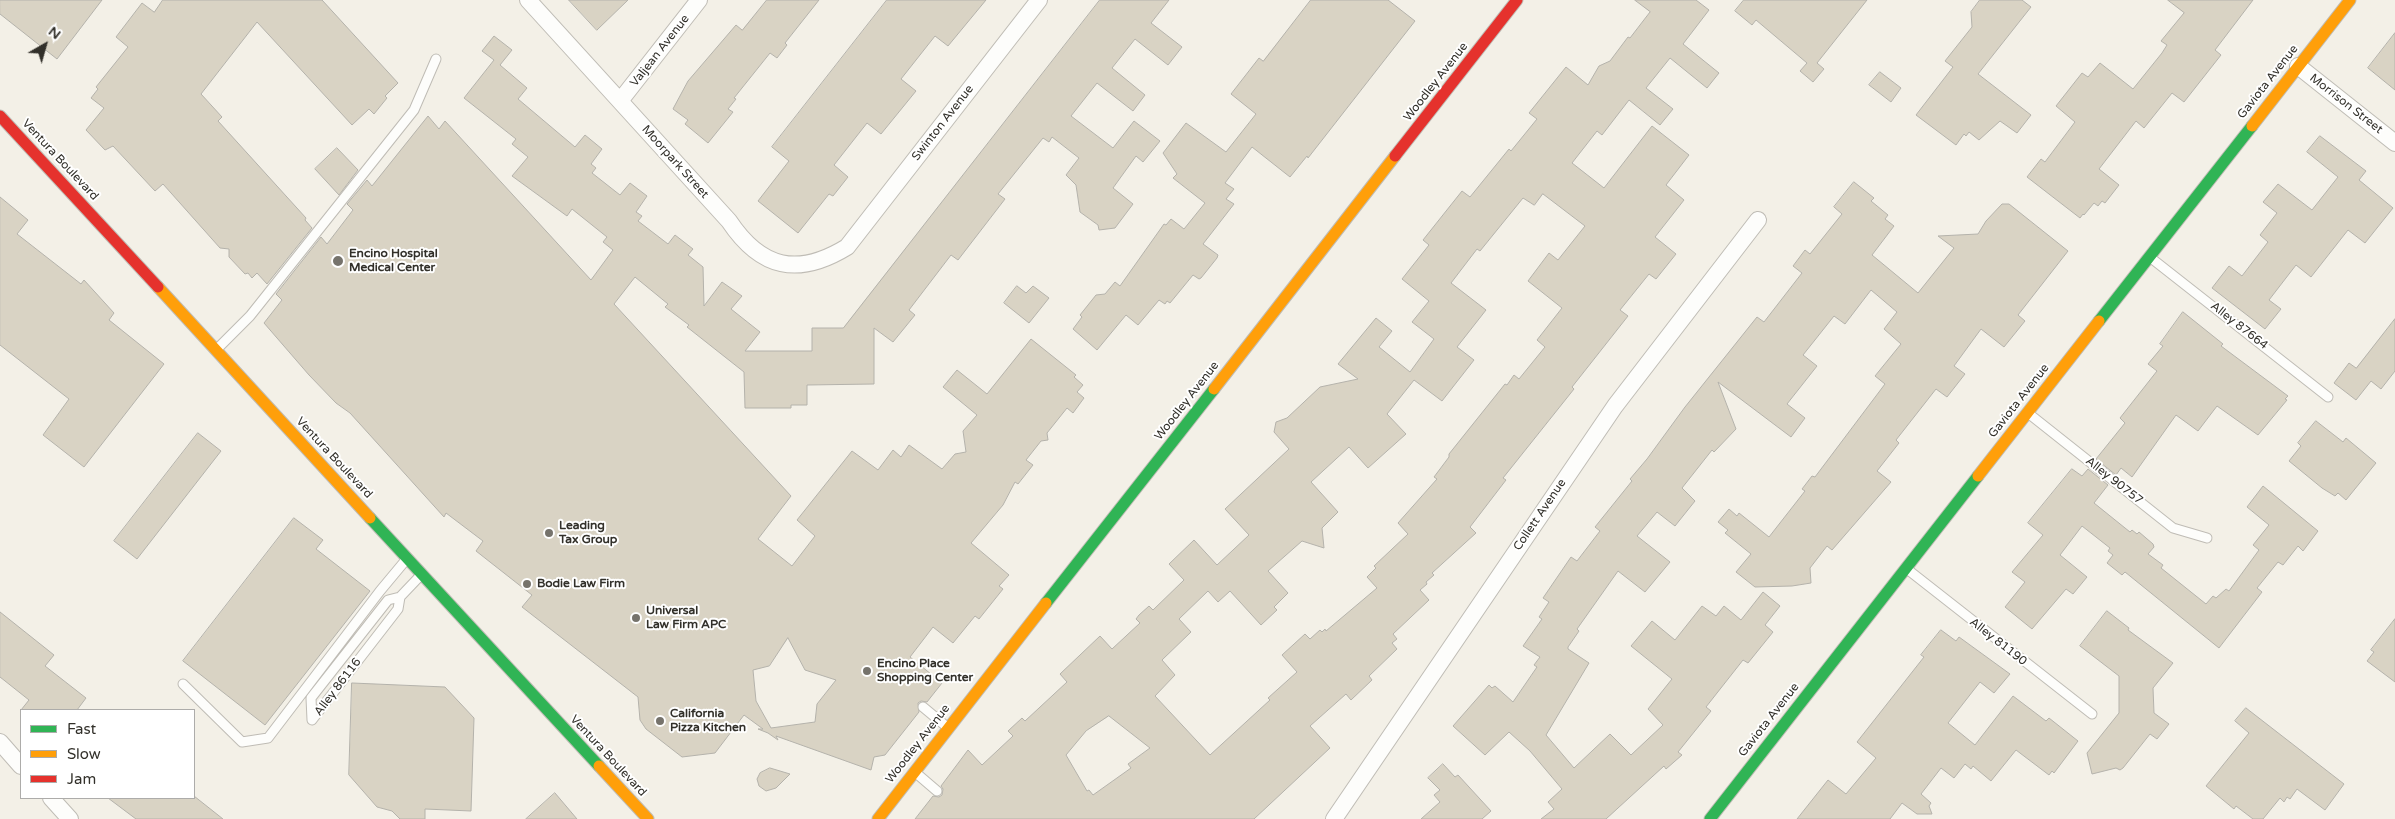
<!DOCTYPE html>
<style>
body{margin:0}
#map{position:relative;width:2395px;height:819px;overflow:hidden;background:#f3f0e7;font-family:"Varela Round",sans-serif}
canvas{display:block}
.legend{position:absolute;left:20px;top:709px;width:175px;height:90px;box-sizing:border-box;background:#fff;border:1px solid #adacaa;margin:0;padding:6px 9px;list-style:none;font-size:15px;color:#32302a}
.legend li{display:flex;align-items:center;gap:10px;height:25px}
.legend b{width:25px;border:1px solid #adacaa}
.north{position:absolute;left:20px;top:20px;width:50px;height:50px;-webkit-text-stroke:4px #fff;paint-order:stroke;rotate:38deg;font-size:14px;font-weight:700;line-height:20px;text-align:center;color:#32302a}
.north::after{content:'';display:block;margin:auto;width:18px;height:22px;background:#32302a;clip-path:polygon(50% 0,100% 100%,50% 72%,0 100%)}
</style>
<div id="map">
<canvas width="2395" height="819"></canvas>
<ul class="legend">
<li><b style="height:6px;background:#30b455"></b>Fast</li>
<li><b style="height:6px;background:#ff9f0a"></b>Slow</li>
<li><b style="height:6px;background:#e5322d"></b>Jam</li>
</ul>
<div class="north">N</div>
</div>
<script>
const c = document.querySelector('canvas').getContext('2d');
c.lineJoin = 'round';
function fill(path, color) { c.fillStyle = color; c.fill(path, 'evenodd'); }
function stroke(path, color, width, dash) { c.strokeStyle = color; c.lineWidth = width; c.lineCap = dash ? 'butt' : 'round'; c.setLineDash(dash || []); c.stroke(path); }
function drawText(font, color, halo, rows, align = 'center') {
  c.font = font + ' "Varela Round",sans-serif'; c.lineWidth = 4; c.setLineDash([]); c.textBaseline = 'middle'; c.strokeStyle = halo; c.fillStyle = color; for (const [text, x, y, turn = 0] of rows) {
    c.save(); c.translate(x, y); c.rotate((+turn || 0) * Math.PI / 180); c.textAlign = isNaN(turn) ? turn : align; if (halo) c.strokeText(text, 0, 0); c.fillText(text, 0, 0); c.restore();
  }
}
const building = new Path2D(`
 M0,0H102L57,59L0,14Z
 M163,0H322L398,83L385,96L387,98L374,114L369,109L352,125L257,22L201,94L222,117L218,121L306,218L305,220L312,228L267,284L257,273L252,278L248,273L245,274L229,257V249L220,248L163,184L155,191L113,146L105,150L86,130L104,108L91,98L98,89L96,87L128,47L116,37L142,3L154,12Z
 M569,0H628L597,30Z
 M767,0H819L785,43L787,45L777,58L770,53L734,98L736,99L728,109L733,112L708,143L685,124L688,120L673,109L674,107L688,81L736,25L742,30Z
 M887,0H986L948,46L935,36L901,79L916,91L881,134L867,123L834,165L848,177L833,196L829,194L798,233L758,201L789,161L772,147Z
 M1100,0H1169L1151,23L1182,47L1168,65L1135,39L1112,68L1145,95L1133,111L1097,83L1071,116L1113,148L1134,121L1160,141L1143,162L1136,156L1113,188L1133,204L1115,228L1099,230L1098,225L1080,212L1076,185L1066,175L1079,158L1052,137L1049,142L1043,138L998,194L1005,199L958,260L951,255L909,310L915,315L893,342L874,328V384L807,385V405H791V408H745L744,372L687,327L689,325L665,307L668,304L635,277L614,304L791,496L758,539L792,566L815,536L797,520L852,451L878,470L893,450L901,457L909,445L942,469L955,454L966,452L963,431L977,415L943,387L957,370L987,394L1031,339L1076,375L1074,377L1083,385L1077,392L1084,398L1073,413L1067,408L1047,433L1048,440L1041,441L1026,460L1033,465L1018,484L1015,482L1003,505L971,543L1009,575L999,586L1003,589L979,619L975,616L953,643L933,627L910,657L942,683L927,702L921,701L918,703L919,712L885,755L874,757L871,770L776,736L778,740L768,733L758,729H763L744,715L715,753L682,757L646,729L640,720L638,697L522,607L532,595L476,551L483,541L446,513L444,517L350,413L336,403L309,375L264,323L282,300L276,294L321,237L327,244L353,210L347,204L367,180L372,186L428,116L439,129L445,121L591,280L613,250L603,242L607,237L572,209L567,216L512,176L528,157L512,144L516,139L464,98L494,60L482,51L494,36L512,50L500,65L527,88L518,99L575,147L585,135L602,149L591,164L596,168L592,173L620,195L630,183L647,196L636,212L642,216L638,221L668,244L675,235L693,249L688,255L703,267L704,306L722,282L742,296L731,309L760,332L745,351H812V328H843ZM788,638L805,670L836,680L817,704L815,722L771,728L756,701L753,670L769,666Z
 M1311,0H1388L1415,21L1308,158L1307,156L1290,177L1252,147L1225,183L1234,189L1226,199L1234,204L1203,244L1218,255L1217,258L1201,278L1199,279L1193,275L1170,303L1167,301L1165,304L1159,300L1138,325L1126,315L1097,350L1073,329L1082,317L1080,315L1096,295L1105,294L1115,282L1120,286L1164,224L1166,225L1171,219L1184,229L1205,203L1173,178L1177,174L1163,153L1186,123L1226,152L1256,114L1231,94L1259,58L1263,61Z
 M1635,0H1696L1709,10L1683,44L1719,73L1707,88L1670,58L1646,88L1673,109L1660,125L1629,100L1602,135L1597,131L1572,163L1604,188L1652,126L1689,155L1666,185L1684,200L1655,237L1676,254L1656,279L1649,274L1620,310L1628,316L1572,387L1574,389L1503,478L1506,480L1470,527L1476,533L1432,573L1434,575L1426,582L1427,584L1420,590L1429,600L1393,634L1397,639L1392,643L1397,649L1369,676L1372,680L1351,700L1346,694L1310,726L1330,748L1254,819H915L933,796L939,797L942,795L943,789L941,786L968,750L982,765L1013,736L1008,731L1022,718L1025,721L1067,682L1060,674L1100,636L1112,649L1140,623L1136,619L1139,615L1149,606L1153,610L1184,580L1169,564L1194,540L1217,565L1249,535L1225,509L1289,449L1274,432L1276,422L1287,418L1320,387L1358,379L1338,364L1376,318L1392,331L1379,347L1410,372L1434,339L1412,322L1429,301L1402,279L1429,245L1423,240L1462,191L1470,197L1509,149L1511,151L1537,119L1529,113L1566,67L1588,85L1599,66L1610,61L1628,37L1630,38L1650,12ZM1543,194L1585,226L1558,260L1549,253L1528,281L1562,308L1537,340L1545,347L1519,379L1514,375L1507,385L1505,384L1449,454V457L1434,477L1437,479L1398,523L1408,534L1374,566L1376,568L1367,577L1377,588L1326,631L1325,629L1322,632L1320,630L1310,639L1305,634L1282,655L1297,672L1268,698L1270,700L1210,755L1155,696L1175,675L1162,660L1191,632L1179,619L1208,591L1218,602L1230,591L1261,625L1277,610L1274,607L1288,593L1268,571L1302,541L1324,548L1322,528L1338,512L1311,482L1349,447L1368,468L1406,434L1387,414L1414,380L1442,401L1474,360L1457,347L1486,310L1451,283L1477,249L1480,251L1523,198L1534,205ZM1109,716L1150,748L1128,764L1131,768L1093,795L1089,790L1087,791L1066,755L1086,731Z
 M1744,0H1867L1817,63L1824,69L1813,82L1800,71L1807,63L1756,20L1752,25L1735,11Z
 M1980,0H2022L2031,7L1978,74L2031,115L2017,133L2000,121L1979,140L1969,132L1966,136L1964,134L1956,145L1916,115L1953,67L1945,61L1972,27L1971,12Z
 M2168,0H2253L2215,50L2221,55L2184,102L2172,93L2144,128L2136,121L2099,169L2119,185L2105,203L2102,201L2098,206L2094,203L2084,215L2083,214L2080,218L2027,177L2041,159L2045,162L2075,122L2056,106L2082,73L2088,77L2100,63L2133,89L2162,53L2167,45L2161,41L2184,13Z
 M2395,33V90L2368,68Z
 M1880,72L1901,88L1891,102L1869,85Z
 M2320,136L2366,171L2359,180L2393,208L2365,243L2348,230L2311,277L2296,265L2269,300L2281,309L2265,329L2212,288L2229,266L2242,276L2268,242L2260,235L2277,213L2263,202L2278,184L2312,210L2338,177L2307,152Z
 M337,148L358,170L339,195L315,169Z
 M1854,182L1874,198L1871,201L1888,215L1885,219L1894,226L1872,255L1918,293L1954,248L1938,236L1978,234L1986,221L2002,204H2009L2068,251L2018,315L2025,321L2004,347L1981,329L1954,366L1965,374L1947,397L1936,389L1896,440L1899,443L1877,471L1891,482L1832,550L1827,546L1810,568L1811,583L1792,586L1755,587L1736,572L1751,554L1725,533L1728,530L1718,522L1729,509L1737,516L1739,513L1769,537L1805,491L1802,489L1812,476L1815,477L1885,384L1875,376L1901,344L1884,329L1897,312L1871,290L1845,324L1834,316L1803,355L1817,366L1787,404L1805,418L1791,437L1718,382L1736,429L1714,452L1712,450L1682,488L1695,501L1675,526L1657,512L1637,536L1670,562L1645,592L1618,571L1577,629L1579,631L1568,647V649L1589,663L1546,735L1574,768L1610,734L1631,755L1663,725L1648,709L1672,679L1631,646L1652,621L1675,640L1702,606L1716,616L1724,606L1741,620L1763,592L1780,606L1765,625L1773,632L1748,663L1743,660L1706,707L1711,711L1678,752L1682,755L1666,769L1664,766L1606,819H1541L1554,809L1548,802L1562,789L1530,751L1509,732L1485,755L1453,726L1489,685L1492,688L1495,686L1513,702L1537,667L1534,665L1540,657L1523,646L1542,619L1539,617L1549,602L1543,598L1571,557L1577,561L1600,531L1595,527L1632,481L1630,479L1647,459L1685,407L1757,317L1764,322L1802,273L1793,266L1805,250L1810,254L1842,214L1834,207Z
 M0,197L28,220L17,234L81,284L84,280L114,313L109,320L164,364L84,467L43,435L69,399L0,345Z
 M1017,286L1026,293L1033,286L1049,298L1029,323L1004,303Z
 M2183,312L2223,344L2221,346L2288,396L2285,399L2287,400L2258,435L2217,406L2198,431L2176,415L2132,477L2121,468L2116,475L2096,459L2125,423L2120,418L2157,371L2148,364L2163,346L2160,344Z
 M2395,319V371L2381,389L2371,381L2356,400L2334,383L2349,363L2356,368Z
 M2316,421L2343,442L2346,438L2376,463L2346,500L2338,493L2335,496L2322,488L2289,461L2301,446L2298,443Z
 M198,433L221,451L137,559L114,541Z
 M2072,469L2082,476L2088,469L2108,485L2094,503L2130,532L2132,530L2137,534L2139,532L2153,544L2154,547L2148,554L2163,565L2161,568L2206,604L2213,596L2216,598L2226,589L2229,591L2259,550L2253,545L2269,525L2247,507L2263,486L2318,531L2303,551L2298,546L2283,565L2278,562L2257,588L2262,592L2219,648L2125,572L2122,575L2107,563L2113,555L2108,551L2110,548L2082,526L2060,555L2087,577L2073,594L2066,589L2032,629L2005,607L2025,582L2012,572L2043,535L2028,523Z
 M294,518L323,540L316,549L370,591L265,725L183,661Z
 M2107,611L2129,628L2128,630L2173,663L2153,688L2154,713L2169,724L2157,739L2150,734L2123,768L2120,770L2116,768L2092,774L2087,753L2119,713V676L2080,646Z
 M0,612L54,655L45,666L86,698L77,710H21L29,700L0,677Z
 M2395,619V682L2367,661L2374,652L2371,650Z
 M1941,630L1956,641L1959,637L2010,674L1994,693L1980,682L1948,723L1975,745L2013,696L2046,721L2049,718L2078,741L2054,773L2052,771L2049,775L2016,750L1991,781L1973,766L1971,769L1965,764L1954,778L1941,768L1921,794L1931,803L1929,806L1932,814H1917L1902,803L1890,819H1797L1828,780L1846,794L1876,758L1857,742L1924,657L1921,655Z
 M352,683L445,687L474,718L471,811L425,809V819H400L392,811L377,807L349,775Z
 M2246,708L2344,784L2325,810L2297,789L2290,799L2287,797L2284,802L2280,798L2263,819H2253L2236,806L2234,809L2206,786L2249,733L2235,721Z
 M1443,764L1455,777L1458,775L1491,811L1482,819H1421L1440,802L1434,795L1440,790L1428,778Z
 M770,768L790,774L776,788L766,791L759,786L757,779L760,773Z
 M555,793L577,819H526Z
 M194,796L223,819H136L108,798H194Z`);
fill(building, '#d9d3c4');
stroke(building, '#b4b2ab', 1);
const lane = new Path2D(`
 M2151,258L2328,397
 M217,349L250,316L414,110L436,59
 M2028,413L2173,528L2207,538
 M1907,569L2092,714
 M183,684L242,742L268,738L380,591L405,561
 M923,707L947,727
 M312,720L311,698L388,600L400,597L420,576
 M312,720L398,609L400,597
 M916,773L937,791`);
const street = new Path2D(`
 M528,0L729,221C761,269 798,277 847,247L1039,0
 M2298,66L2395,143
 M620,101L699,0
 M0,742L21,766
 M51,798L70,819
 M1334,819L1615,406L1758,220`);
const fast = new Path2D(`
 M2099,321L2252,126
 M370,518L599,766
 M1046,603L1214,389
 M1710,819L1978,476`);
const slow = new Path2D(`
 M2252,126L2350,0
 M158,287L370,518
 M1214,389L1395,156
 M1978,476L2099,321
 M599,766L648,819
 M878,819L1046,603`);
const jam = new Path2D(`
 M0,116L158,287
 M1395,156L1517,0`);
stroke(lane, '#bfbcb5', 11);
stroke(street, '#bfbcb5', 18);
stroke(fast, '#bfbcb5', 13);
stroke(slow, '#bfbcb5', 13);
stroke(jam, '#bfbcb5', 13);
stroke(lane, '#fdfdfb', 9);
stroke(street, '#fdfdfb', 16);
stroke(fast, '#30b455', 11);
stroke(slow, '#ff9f0a', 11);
stroke(jam, '#e5322d', 11);
for (const [x, y, r, color] of [
 [338,261,6,"#76736c"],
 [549,533,5,"#76736c"],
 [527,584,5,"#76736c"],
 [636,618,5,"#76736c"],
 [867,671,5,"#76736c"],
 [660,721,5,"#76736c"]
]) { const dot = new Path2D(); dot.arc(x, y, r, 0, 2 * Math.PI); c.fillStyle = color; c.fill(dot); stroke(dot, '#fff', 2); }
drawText('12px', '#32302a', '#fff', [
 ["Valjean Avenue",660,51,-52],
 ["Woodley Avenue",1436,82,-52],
 ["Gaviota Avenue",2268,82,-52],
 ["Morrison Street",2346,104,38],
 ["Swinton Avenue",943,123,-52],
 ["Ventura Boulevard",60,160,47],
 ["Moorpark Street",675,162,48],
 ["Alley 87664",2239,326,38],
 ["Woodley Avenue",1187,401,-52],
 ["Gaviota Avenue",2019,401,-52],
 ["Ventura Boulevard",334,458,47],
 ["Alley 90757",2114,481,38],
 ["Collett Avenue",1540,515,-56],
 ["Alley 81190",1998,642,38],
 ["Alley 86116",338,687,-53],
 ["Gaviota Avenue",1769,720,-52],
 ["Woodley Avenue",918,744,-52],
 ["Ventura Boulevard",608,756,47]
]);
drawText('bold 12px', '#32302a', '#fff', [
 ["Encino Hospital",349,254],
 ["Medical Center",349,268],
 ["Leading",559,526],
 ["Tax Group",559,540],
 ["Bodie Law Firm",537,584],
 ["Universal",646,611],
 ["Law Firm APC",646,625],
 ["Encino Place",877,664],
 ["Shopping Center",877,678],
 ["California",670,714],
 ["Pizza Kitchen",670,728]
], 'left');
</script>
